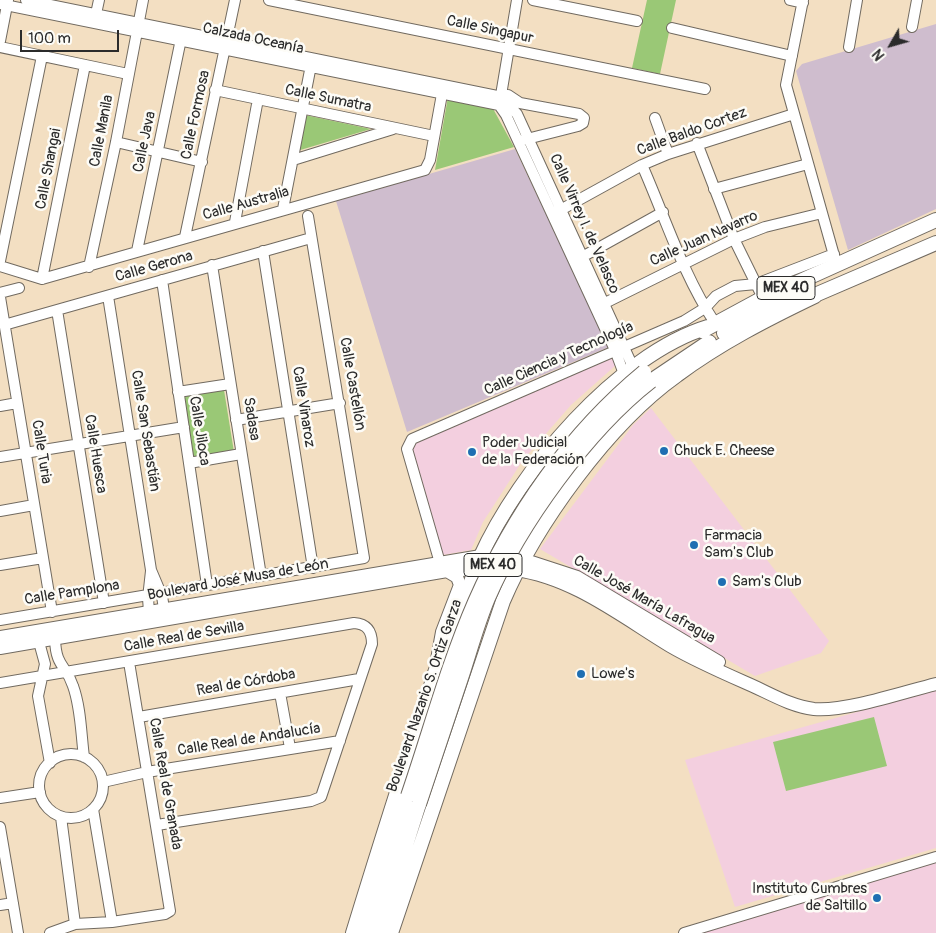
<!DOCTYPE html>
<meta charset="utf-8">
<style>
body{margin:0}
#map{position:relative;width:936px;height:933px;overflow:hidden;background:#f3dfc2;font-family:Pangolin,sans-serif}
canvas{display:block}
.north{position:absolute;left:866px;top:20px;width:50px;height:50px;-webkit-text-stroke:4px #fdfcf7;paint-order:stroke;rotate:232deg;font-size:14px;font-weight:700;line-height:20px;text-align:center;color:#2b2b2b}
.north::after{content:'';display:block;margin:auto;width:18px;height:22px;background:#2b2b2b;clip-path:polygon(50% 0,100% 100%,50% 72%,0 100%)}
.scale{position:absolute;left:20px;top:30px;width:99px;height:22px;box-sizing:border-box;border:2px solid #2b2b2b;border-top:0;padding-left:6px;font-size:15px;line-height:18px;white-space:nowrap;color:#2b2b2b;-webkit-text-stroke:4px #fdfcf7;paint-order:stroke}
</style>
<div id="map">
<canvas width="936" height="933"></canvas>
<div class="north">N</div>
<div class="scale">100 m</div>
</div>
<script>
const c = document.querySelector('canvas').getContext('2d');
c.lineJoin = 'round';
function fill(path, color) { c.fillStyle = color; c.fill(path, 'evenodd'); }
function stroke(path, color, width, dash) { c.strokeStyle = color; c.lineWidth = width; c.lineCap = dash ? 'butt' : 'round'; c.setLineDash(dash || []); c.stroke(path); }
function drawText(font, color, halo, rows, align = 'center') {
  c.font = font + ' Pangolin,sans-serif'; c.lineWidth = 5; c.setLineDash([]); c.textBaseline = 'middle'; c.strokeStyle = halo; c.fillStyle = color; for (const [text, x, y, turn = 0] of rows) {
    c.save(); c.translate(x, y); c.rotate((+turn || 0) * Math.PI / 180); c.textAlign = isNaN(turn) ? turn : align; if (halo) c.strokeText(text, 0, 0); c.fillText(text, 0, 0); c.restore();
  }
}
fill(new Path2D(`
 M611,357L616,365L571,405L523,460L483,522L471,550L443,555L411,444Z
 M651,408L829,641L821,653L755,676L540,549L633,425Z
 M936,690V848L735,907L685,760Z
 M936,862V933H701Z`), '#f3cfdf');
fill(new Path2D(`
 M936,24V209L848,250L796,71L802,64Z
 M515,149L609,347L407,432L336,201Z`), '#cfbdce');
fill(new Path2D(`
 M647,0H676L660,74L632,68Z
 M448,97L491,105L514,147L435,170Z
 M305,115L371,129L297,151Z
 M224,390L234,452L192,459L182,397Z
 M874,717L887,766L786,791L773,742Z`), '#9ac876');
const minor = new Path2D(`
 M26,0L502,97L517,114L633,367
 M269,0L705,89
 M533,0L637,21
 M790,0L803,3
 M803,0L786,85L835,259
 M0,4L499,105
 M96,14L99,0
 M912,27L917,0
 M672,28L792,56
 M0,41L8,0
 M0,47L128,74
 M849,47L857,0
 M215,90L434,136
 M508,95L520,103L579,114L584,118L583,123L578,126L523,140
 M500,101L517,0
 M499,105L506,115L615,350L624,374
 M655,118L668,154
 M116,142L202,162
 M697,143L734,239L763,298
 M293,160L393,129
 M642,165C665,217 683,275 715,323
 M714,189L808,164
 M283,209L312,60
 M555,213L642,165L668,154L794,114
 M235,222L258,99
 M185,237L235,0
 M137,251L181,39
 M263,251L313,568
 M582,257L663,212
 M0,261L42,56
 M212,265L261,576
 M0,266L42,279L425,170L430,160L442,94
 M89,267L116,142L143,0
 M42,279L85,65
 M162,280L207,585
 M0,293L19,288
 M108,296L151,570L162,596L164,609
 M0,297L52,612
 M603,304L734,239L765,227L822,213
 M57,310L104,603
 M4,325L311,238
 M178,392L230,384
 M0,406L17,403
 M236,420L340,403
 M0,457L184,427
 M189,463L241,454
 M0,511L34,505
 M440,563L407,449L412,439L684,321L705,308L716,296L735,286L756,284L834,254
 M0,565L43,558
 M161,593L364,558L308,216
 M149,612L148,598L151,571
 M0,620L148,595
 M55,639C56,668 66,664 73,686C81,708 81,734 84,757
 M39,642L45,664L38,696L50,763
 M0,683L354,623C367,624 372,631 372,644L321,797L311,801L157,825
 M280,693L290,748
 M139,717L359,679
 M39 786a32 32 0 1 1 64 0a32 32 0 1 1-64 0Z
 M103,782L147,772L340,741
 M0,798L40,792
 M93,809L112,922
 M61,817L75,924
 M0,827L18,933
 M0,905L13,903
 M50,933L75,924L112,922L165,914L170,911L129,662
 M684,933L936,857`);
const major = new Path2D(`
 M0,637L481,556L522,559L577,577L719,662
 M0,648L447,571C469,569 492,568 515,570C572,577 622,617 670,646C694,660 719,671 744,682C768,692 789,706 814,709C845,712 904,692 936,684
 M436,665L442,632L460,585L457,577L447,571`);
const highway = new Path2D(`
 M808,298L936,243
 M702,331L763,298L936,220
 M724,333L749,316L801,292
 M651,381L709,342
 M353,933C376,858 399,784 424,710C429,697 431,683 436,670C444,651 453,633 460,615C467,596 472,576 480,558C519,471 617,355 708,327
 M367,933L408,796
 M378,933L419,804
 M391,933L503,601C536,524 608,424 677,375C720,343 767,319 815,296`);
stroke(minor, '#716a60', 12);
stroke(major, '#716a60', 14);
stroke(highway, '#716a60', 16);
stroke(minor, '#fff', 10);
stroke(major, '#fff', 12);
stroke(highway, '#fff', 14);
const highwayBridge = new Path2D(`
 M408,796C430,732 448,664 475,602C513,515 570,433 644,372
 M419,804C433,762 447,720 461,678C470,651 477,624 488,598C520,524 587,431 651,381`);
stroke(highwayBridge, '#716a60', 16, []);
stroke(highwayBridge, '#fff', 14);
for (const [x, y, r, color] of [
 [664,451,5,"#1f6fb2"],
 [472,452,5,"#1f6fb2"],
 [694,545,5,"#1f6fb2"],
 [722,582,5,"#1f6fb2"],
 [581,674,5,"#1f6fb2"],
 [877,898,5,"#1f6fb2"]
]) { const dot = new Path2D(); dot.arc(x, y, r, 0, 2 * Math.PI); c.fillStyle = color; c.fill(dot); stroke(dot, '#fdfcf7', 2); }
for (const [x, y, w] of [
 [786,288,58],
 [493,565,58]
]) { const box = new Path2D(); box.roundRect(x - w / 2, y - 11.5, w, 23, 4); c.fillStyle = '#fdfcf7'; c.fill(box); stroke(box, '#2b2b2b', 1); }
drawText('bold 14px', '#2b2b2b', null, [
 ["MEX 40",786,288],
 ["MEX 40",493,565]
]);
drawText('15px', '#2b2b2b', '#fdfcf7', [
 ["Calle Singapur",490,30,12],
 ["Calzada Oceanía",253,39,12],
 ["Calle Sumatra",328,99,12],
 ["Calle Formosa",196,115,-78],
 ["Calle Manila",102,131,-79],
 ["Calle Baldo Cortez",692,132,-20],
 ["Calle Java",145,142,-78],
 ["Calle Shangai",49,169,-79],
 ["Calle Australia",246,204,-16],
 ["Calle Virrey I. de Velasco",584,224,66],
 ["Calle Juan Navarro",704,239,-24],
 ["Calle Gerona",154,267,-16],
 ["Calle Ciencia y Tecnología",559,359,-24],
 ["Calle Castellón",352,384,80],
 ["Calle Vinaroz",303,407,81],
 ["Sadasa",251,419,81],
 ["Calle San Sebastián",145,431,81],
 ["Calle Jiloca",199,431,81],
 ["Calle Turia",41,452,81],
 ["Calle Huesca",95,454,81],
 ["Boulevard José Musa de León",238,580,-10],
 ["Calle Pamplona",72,593,-9],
 ["Calle José María Lafragua",644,600,30],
 ["Calle Real de Sevilla",184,637,-10],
 ["Real de Córdoba",246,683,-10],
 ["Boulevard Nazario S. Ortiz Garza",425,696,-71],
 ["Calle Real de Andalucía",249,740,-9],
 ["Calle Real de Granada",165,784,80]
]);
drawText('15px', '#2b2b2b', '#fdfcf7', [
 ["Poder Judicial",482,443],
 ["de la Federación",482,460],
 ["Chuck E. Cheese",674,451],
 ["Farmacia",704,536],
 ["Sam's Club",704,553],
 ["Sam's Club",732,582],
 ["Lowe's",591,674],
 ["Instituto Cumbres",867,889,"right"],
 ["de Saltillo",867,906,"right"]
], 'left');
</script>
